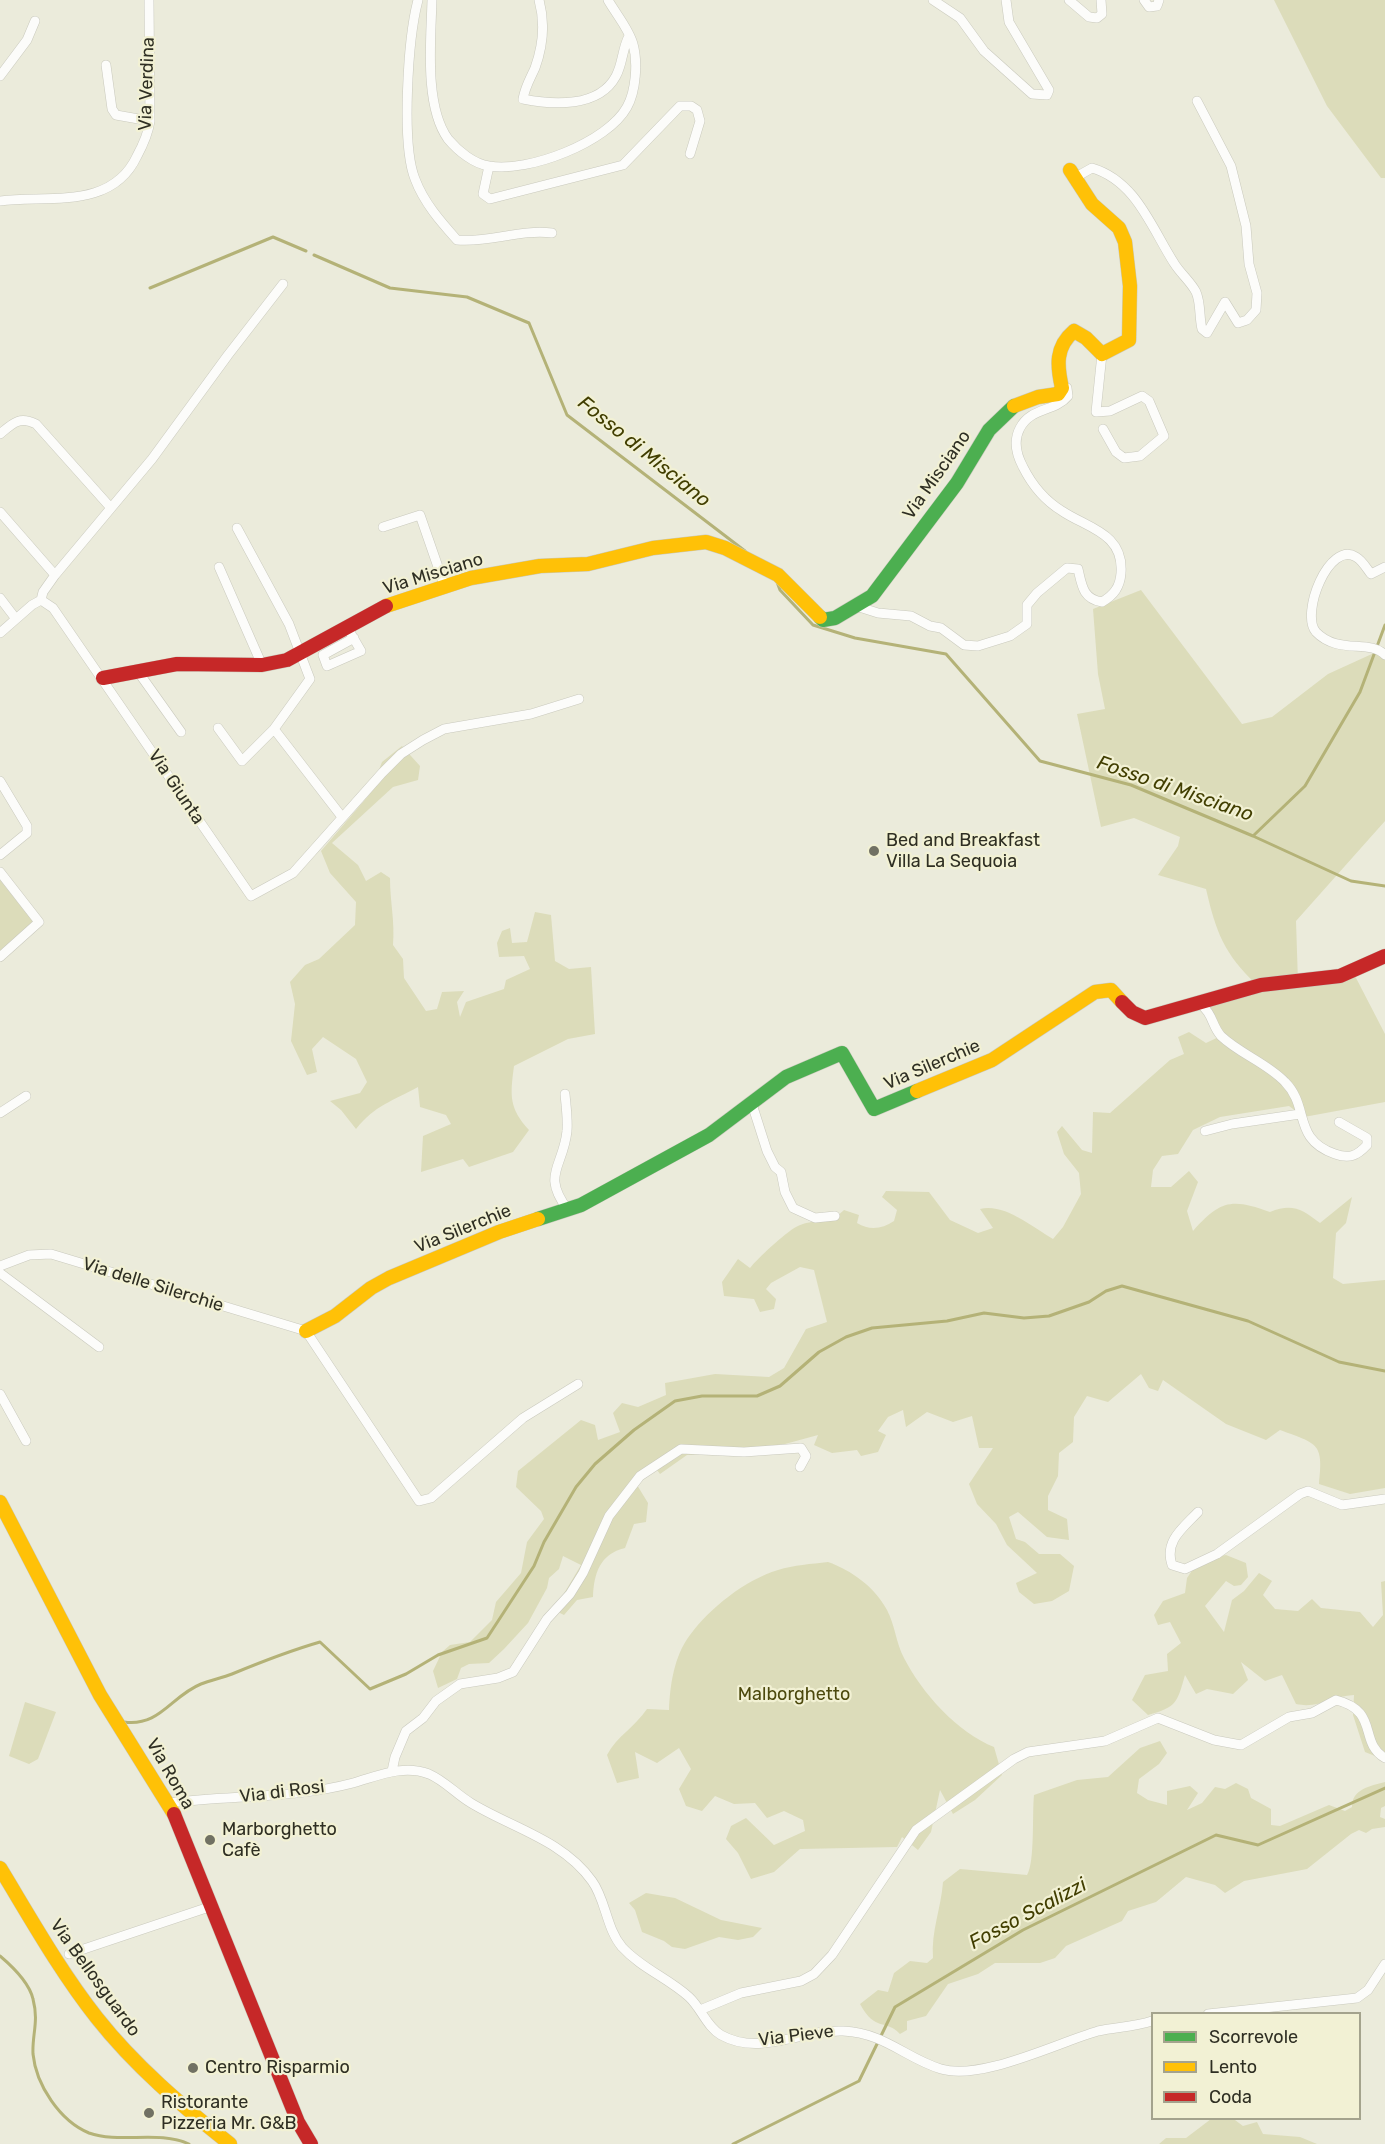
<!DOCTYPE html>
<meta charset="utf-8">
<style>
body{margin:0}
#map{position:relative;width:1385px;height:2144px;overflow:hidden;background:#ebebdb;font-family:Rubik,sans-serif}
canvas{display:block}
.legend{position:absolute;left:1151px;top:2012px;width:210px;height:108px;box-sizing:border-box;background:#f2f1d4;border:2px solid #a4a38d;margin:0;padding:8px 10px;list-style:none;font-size:18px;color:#2f2f23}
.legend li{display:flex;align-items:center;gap:12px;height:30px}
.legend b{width:30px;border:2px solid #a4a38d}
</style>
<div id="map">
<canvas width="1385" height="2144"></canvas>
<ul class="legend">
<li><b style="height:8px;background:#4caf50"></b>Scorrevole</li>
<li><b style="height:8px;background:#ffc107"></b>Lento</li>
<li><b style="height:8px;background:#c62828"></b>Coda</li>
</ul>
</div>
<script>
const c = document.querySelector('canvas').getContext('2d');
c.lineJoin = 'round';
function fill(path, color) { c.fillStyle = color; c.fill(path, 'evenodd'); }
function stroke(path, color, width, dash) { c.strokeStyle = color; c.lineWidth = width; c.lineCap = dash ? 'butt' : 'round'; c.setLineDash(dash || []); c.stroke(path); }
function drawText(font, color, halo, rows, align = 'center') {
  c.font = font + ' Rubik,sans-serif'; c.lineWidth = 4.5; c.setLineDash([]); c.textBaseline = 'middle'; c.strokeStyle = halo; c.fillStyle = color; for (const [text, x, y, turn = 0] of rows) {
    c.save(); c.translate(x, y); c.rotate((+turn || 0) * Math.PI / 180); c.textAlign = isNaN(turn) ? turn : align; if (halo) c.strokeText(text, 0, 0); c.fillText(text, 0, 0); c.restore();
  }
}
fill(new Path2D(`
 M1274,0H1385V178H1381L1327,106Z
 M1141,590L1242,724L1272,717L1328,674L1385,648V821L1296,921L1298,982L1354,974L1385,1034V1102L1304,1117L1289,1106L1220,1117L1193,1130L1178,1154L1162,1156L1153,1170L1151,1187H1171L1189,1171L1198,1182L1187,1211L1193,1231C1220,1200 1232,1198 1270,1212C1292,1203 1302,1209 1320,1223L1352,1197L1346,1223L1336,1233L1333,1278L1343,1284L1385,1280V1488L1350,1494L1319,1484C1324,1442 1317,1444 1280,1430L1266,1440L1226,1424L1163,1380L1158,1391L1149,1388L1141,1374L1108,1402L1087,1396L1074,1417L1073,1442L1059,1453L1058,1476L1048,1496V1510L1067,1519L1069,1540L1047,1537L1018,1512L1009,1517L1016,1539L1025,1542L1039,1554H1060L1074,1566L1069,1591L1052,1601L1034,1604L1019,1592L1016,1583L1037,1573L1007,1545L996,1524L977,1504L969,1484L993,1448H979L972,1416L953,1422L927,1412L906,1427L903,1410L888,1417L878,1431L886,1435L878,1452L861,1456L857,1450L832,1453L814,1445L818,1435L785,1444L711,1454L687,1455L660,1474L652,1463L634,1480L648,1503L646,1522L634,1524L625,1548C600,1554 594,1573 593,1597L577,1600L564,1615L554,1610L581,1565L563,1556L559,1569L549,1578L547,1588L528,1623L504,1649L489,1663L469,1664L461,1668L457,1679L438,1688L433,1671L442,1652L450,1645L470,1642L492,1620L496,1602L521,1573L527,1542L544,1519L541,1511L516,1487L518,1471L581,1420L595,1425L598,1440L620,1432L613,1413L622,1403L638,1407L666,1395L665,1383L715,1374L769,1377L784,1368L806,1329L827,1322L814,1270L800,1267L771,1283L766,1289L776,1299L774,1309L760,1312L754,1299L724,1296L722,1282L738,1259L750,1268C758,1258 785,1233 796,1227C816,1216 824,1229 844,1210L859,1215L857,1223C870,1231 882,1229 894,1221L897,1210L882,1197L886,1191L929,1192L950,1220L978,1233L993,1228L980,1209C1005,1203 1032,1227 1053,1239L1063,1227L1081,1194L1079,1173L1064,1154L1057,1132L1062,1126L1082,1150L1092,1153L1093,1112L1110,1113L1170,1060L1184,1054L1178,1037L1189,1032L1206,1043L1223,1035L1209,1004L1257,985C1224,954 1216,932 1206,889L1158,875L1178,846L1180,837L1134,818L1101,827L1077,714L1105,709L1098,674L1093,609Z
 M402,746L420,766L418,780L393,787L332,843L358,865L366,881L381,872L390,878C390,902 395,921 393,945L403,959L404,978L426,1011L437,1009L442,992L464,991L457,1002L460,1017L466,1002L504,989L506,980L530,969L524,956L499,957L497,943L502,931L510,928L512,943L527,942L535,912L551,915L555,961L569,969L591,967L595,1034L568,1039L514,1066C510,1096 509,1108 529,1130L513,1152L469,1167L463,1159L421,1172L423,1136L451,1124L446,1115L420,1107L418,1087C393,1101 375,1105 356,1129L341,1110L330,1101L360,1093L367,1082L356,1059L323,1037L312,1049L317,1072L307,1075L291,1041L295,1004L290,982L305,965L319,959L355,925L356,902L330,873L321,851L369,795L382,762Z
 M0,880L35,924L0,953Z
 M1226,1555L1246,1563L1248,1577L1241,1585L1234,1586L1226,1581L1205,1606L1224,1632L1232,1600L1244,1591L1259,1573L1272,1581L1263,1595L1275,1609L1298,1611L1312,1599L1321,1608L1360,1612L1373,1627L1383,1615L1381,1582L1385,1581V1760L1365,1752L1353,1715L1354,1695C1331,1696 1319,1709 1296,1704L1282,1675L1265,1681L1241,1662L1248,1680L1233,1694L1207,1689L1196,1694L1185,1675C1177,1703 1177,1707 1148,1715L1132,1700L1145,1675L1168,1671L1167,1654L1181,1643L1170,1622L1158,1625L1154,1615L1163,1601L1185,1593L1187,1578L1199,1560Z
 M828,1562C851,1570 875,1587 887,1610C895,1625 896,1643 904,1658C922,1693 957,1732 994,1747L1002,1775L975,1800L953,1814L940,1790L931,1832L918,1850L902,1837L897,1847L800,1849L774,1872L751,1879L738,1853L726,1839L731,1826L746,1818L774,1845L805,1831L803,1820L784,1811L767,1818L755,1803L734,1804L715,1796L702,1811L686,1806L679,1789L691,1769L679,1748L657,1763L635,1752L639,1778L617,1783L607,1755C617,1736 635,1727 647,1709L669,1710C670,1685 674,1656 690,1635C710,1608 745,1580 778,1570C794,1565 811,1564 828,1562Z
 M25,1702L56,1712L38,1759L29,1764L9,1756Z
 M1160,1741L1167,1753L1159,1764L1139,1779L1137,1793L1148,1800L1167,1805V1791L1190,1786L1198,1793L1187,1810L1202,1803L1215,1787L1225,1789L1236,1783L1248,1789L1251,1798L1271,1809V1825L1280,1826L1329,1805L1345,1811L1352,1807C1352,1789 1370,1786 1385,1782V1806L1381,1808L1380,1817L1385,1819V1827L1372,1829L1366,1833L1359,1830L1351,1834L1307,1869L1244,1881L1225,1893L1215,1885L1186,1877L1156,1902L1128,1911L1122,1921L1066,1946L1055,1958L1040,1963H995L978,1974L948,1984L926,2016L907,2021V2030L900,2034C885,2018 876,2033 860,2004L878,1990L888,1992L894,1973L910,1961L927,1963L933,1958C931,1931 941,1909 943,1882L960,1869L1027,1875C1035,1862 1032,1814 1034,1795L1077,1780L1108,1777L1140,1748Z
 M646,1893L675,1898L721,1920L762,1928L753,1937L738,1940L719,1937L685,1949L672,1947L664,1941L642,1932L635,1910L629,1903Z
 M1211,2119L1235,2120L1243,2126L1257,2122L1263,2134L1300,2137L1317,2144H1159L1166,2138H1186Z`), '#dcdcba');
stroke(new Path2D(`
 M314,255L390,288L467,297L529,323L567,415L745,551
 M150,288L273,237L306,251
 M777,582L780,590L813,625L855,638L946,654L1040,761L1131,785L1253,836L1305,786L1360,692L1385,625
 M1253,836L1351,881L1385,886
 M124,1722C160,1727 171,1696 201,1684C211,1680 222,1678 232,1674C261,1662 289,1651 320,1642L370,1689L406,1674L438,1655L487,1638L534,1566L544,1542L576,1487L595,1464L634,1430L675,1401L702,1396H757L780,1386L819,1352L846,1337L872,1328L947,1321L984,1313L1024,1318L1049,1316L1089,1302L1106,1291L1122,1286L1248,1321L1339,1362L1385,1371
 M0,1956C13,1967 29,1982 33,1999C39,2022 32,2034 33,2054C36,2085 60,2121 89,2133C120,2144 158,2130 189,2144
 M733,2144L859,2081L895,2007L1023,1930L1216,1835L1258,1845L1385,1788`), '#b4b277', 3);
const street = new Path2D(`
 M418,0C408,38 401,144 415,179C424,203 441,222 457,240C489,243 520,229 552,233
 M432,0C431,39 424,106 448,139C458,151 474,164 489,166C528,173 608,142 627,107C636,91 638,62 633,44C629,29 616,14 608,0
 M539,0C545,22 543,46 535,68C530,79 525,87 523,99C553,105 599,108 616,76C623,63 622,49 629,36
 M933,0L960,18L984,51L1032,94L1047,95L1049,90L1009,22L1006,0
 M1069,0L1089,17L1097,18L1102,14L1101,0
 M1144,0L1149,7L1157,6L1159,0
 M106,65L112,109L116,115L150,121
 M0,76L27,40L35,21
 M489,166L483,194L490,199L623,165L680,106H691L697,110L700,121L690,154
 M1076,177L1092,168C1136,181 1151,227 1174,263C1180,273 1191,282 1196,292C1201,303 1199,317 1202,329L1207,333L1225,302L1238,323L1247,320L1256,310L1257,293L1249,264L1246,226L1231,166L1197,101
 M0,201C49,195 112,210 137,156C143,145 148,134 150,121L149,0
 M1102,354L1096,412L1110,411L1142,396L1149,401L1164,436L1140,456L1124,458L1116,452L1103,429
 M0,434C13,423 19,416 36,424L111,508
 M0,512L55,575
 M383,527L420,515L445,587
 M219,567L262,665
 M1385,567L1371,574C1367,569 1362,560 1356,557C1329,540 1300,614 1316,632C1338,655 1370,639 1385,655
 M0,598L16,619
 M41,600L53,608L251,896L293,873L382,773L401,754L423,740L444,729L531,714L579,699
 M856,606L878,613L911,616L930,626L941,628L964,645L978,646L1010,636L1027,624V605L1037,593L1067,568L1078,569C1082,586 1083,599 1102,602C1114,595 1120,587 1121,573C1124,533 1087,528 1062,511C1044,500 1032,485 1023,467C1016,454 1013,441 1020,428C1031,407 1055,412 1068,396L1067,388H1062
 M347,627L361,651L327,666L323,655L354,638
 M0,633L32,605L41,600L43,592L55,575L152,459L228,355L283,284
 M139,673L181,732
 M218,728L242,761L274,729L310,679L289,624L237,528
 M274,729L342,817
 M0,781L27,826V833L0,855
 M0,872L39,922L0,957
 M1198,1002C1214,1014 1211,1025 1221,1036C1240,1054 1267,1063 1285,1082C1310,1107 1292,1139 1335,1154C1349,1159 1357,1156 1367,1145V1138L1339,1122
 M565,1094C566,1106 568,1119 567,1131C563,1168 541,1174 568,1210
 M752,1104L767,1151L775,1167L781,1172L785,1192L793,1208L815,1218L835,1216
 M0,1113L26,1096
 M1205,1131L1232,1124L1300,1114
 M0,1266L29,1255L51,1254L306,1331L419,1501L431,1498L523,1418L578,1384
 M0,1273L99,1347
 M0,1394L26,1441
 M1198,1512C1183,1528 1164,1541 1172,1565L1185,1569L1217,1554L1300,1494L1308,1491L1342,1505L1385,1499
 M392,1771L395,1757L406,1731L423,1718L436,1701L460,1684L498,1678L513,1672L547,1619L570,1594L583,1573L609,1516L640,1476L681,1449L744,1452L801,1448L806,1456L800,1467
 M170,1803C230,1795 293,1799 353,1783C378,1776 403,1764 429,1774C445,1781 456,1794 471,1803C512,1828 563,1840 592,1881C606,1900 606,1928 622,1947C641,1968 668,1978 689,1997C701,2008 707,2027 721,2035C760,2057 803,2029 843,2031C885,2033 905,2058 941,2069C981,2081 1057,2043 1098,2031C1116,2027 1134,2027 1152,2021
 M69,1954L212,1906
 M700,2010L741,1993L801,1981L814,1974L832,1955L916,1830L1014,1759L1028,1752L1105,1741L1158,1718L1214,1740L1241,1745L1289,1717L1312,1713L1336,1700C1380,1711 1358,1742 1385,1758
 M1208,2014L1357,1998L1368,1990L1385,1964`);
const fast = new Path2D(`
 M820,617L823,620L835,618L872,596L957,483L989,430L1014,406
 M538,1219L581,1205L709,1135L786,1077L842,1053L874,1109L917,1091`);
const slow = new Path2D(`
 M1014,406L1038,397L1058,394L1062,388C1057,366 1055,347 1074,331L1086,338L1102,354L1129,340L1130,286L1125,242L1119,228L1092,204L1070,170
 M386,606L471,578L540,566L588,564L653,548L706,542L725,548L778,575L820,617
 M917,1091L992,1060L1095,992L1111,990L1122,1002
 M306,1331L335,1316L371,1288L389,1278L499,1232L538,1219
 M0,1502L100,1695L174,1814
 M0,1868C31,1919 60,1971 97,2018C135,2066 182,2106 230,2144`);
const jam = new Path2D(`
 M103,678L177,664L262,665L287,660L386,606
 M1122,1002L1132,1012L1145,1018L1261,985L1340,976L1385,956
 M174,1814L298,2122L311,2144`);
stroke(street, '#c9c9bd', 10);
stroke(fast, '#c9c9bd', 15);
stroke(slow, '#c9c9bd', 15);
stroke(jam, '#c9c9bd', 15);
stroke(street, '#fcfcfa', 9);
stroke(fast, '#4caf50', 14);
stroke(slow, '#ffc107', 14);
stroke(jam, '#c62828', 14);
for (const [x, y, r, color] of [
 [874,851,6,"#717163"],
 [210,1840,6,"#717163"],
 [193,2068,6,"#717163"],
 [149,2113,6,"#717163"]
]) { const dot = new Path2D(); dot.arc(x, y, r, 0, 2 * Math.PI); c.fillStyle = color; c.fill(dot); stroke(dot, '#f2f1d4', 2); }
drawText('18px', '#2f2f23', '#f2f1d4', [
 ["Via Verdina",147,84,-88],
 ["Via Misciano",937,475,-55],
 ["Via Misciano",433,574,-17],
 ["Via Giunta",176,787,56],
 ["Via Silerchie",932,1065,-23],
 ["Via Silerchie",463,1229,-22],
 ["Via delle Silerchie",153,1285,17],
 ["Via Roma",170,1774,60],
 ["Via di Rosi",282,1792,-7],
 ["Via Bellosguardo",95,1978,54],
 ["Via Pieve",796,2036,-7]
]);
drawText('18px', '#2f2f23', '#f2f1d4', [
 ["Bed and Breakfast",886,841],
 ["Villa La Sequoia",886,862],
 ["Marborghetto",222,1830],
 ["Cafè",222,1851],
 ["Centro Risparmio",205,2068],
 ["Ristorante",161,2103],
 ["Pizzeria Mr. G&B",161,2124]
], 'left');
drawText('18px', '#4c490d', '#f2f1d4', [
 ["Malborghetto",794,1695]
]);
drawText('italic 20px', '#413e00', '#f2f1d4', [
 ["Fosso di Misciano",644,452,39],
 ["Fosso di Misciano",1175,789,19],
 ["Fosso Scalizzi",1028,1914,-28]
]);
</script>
